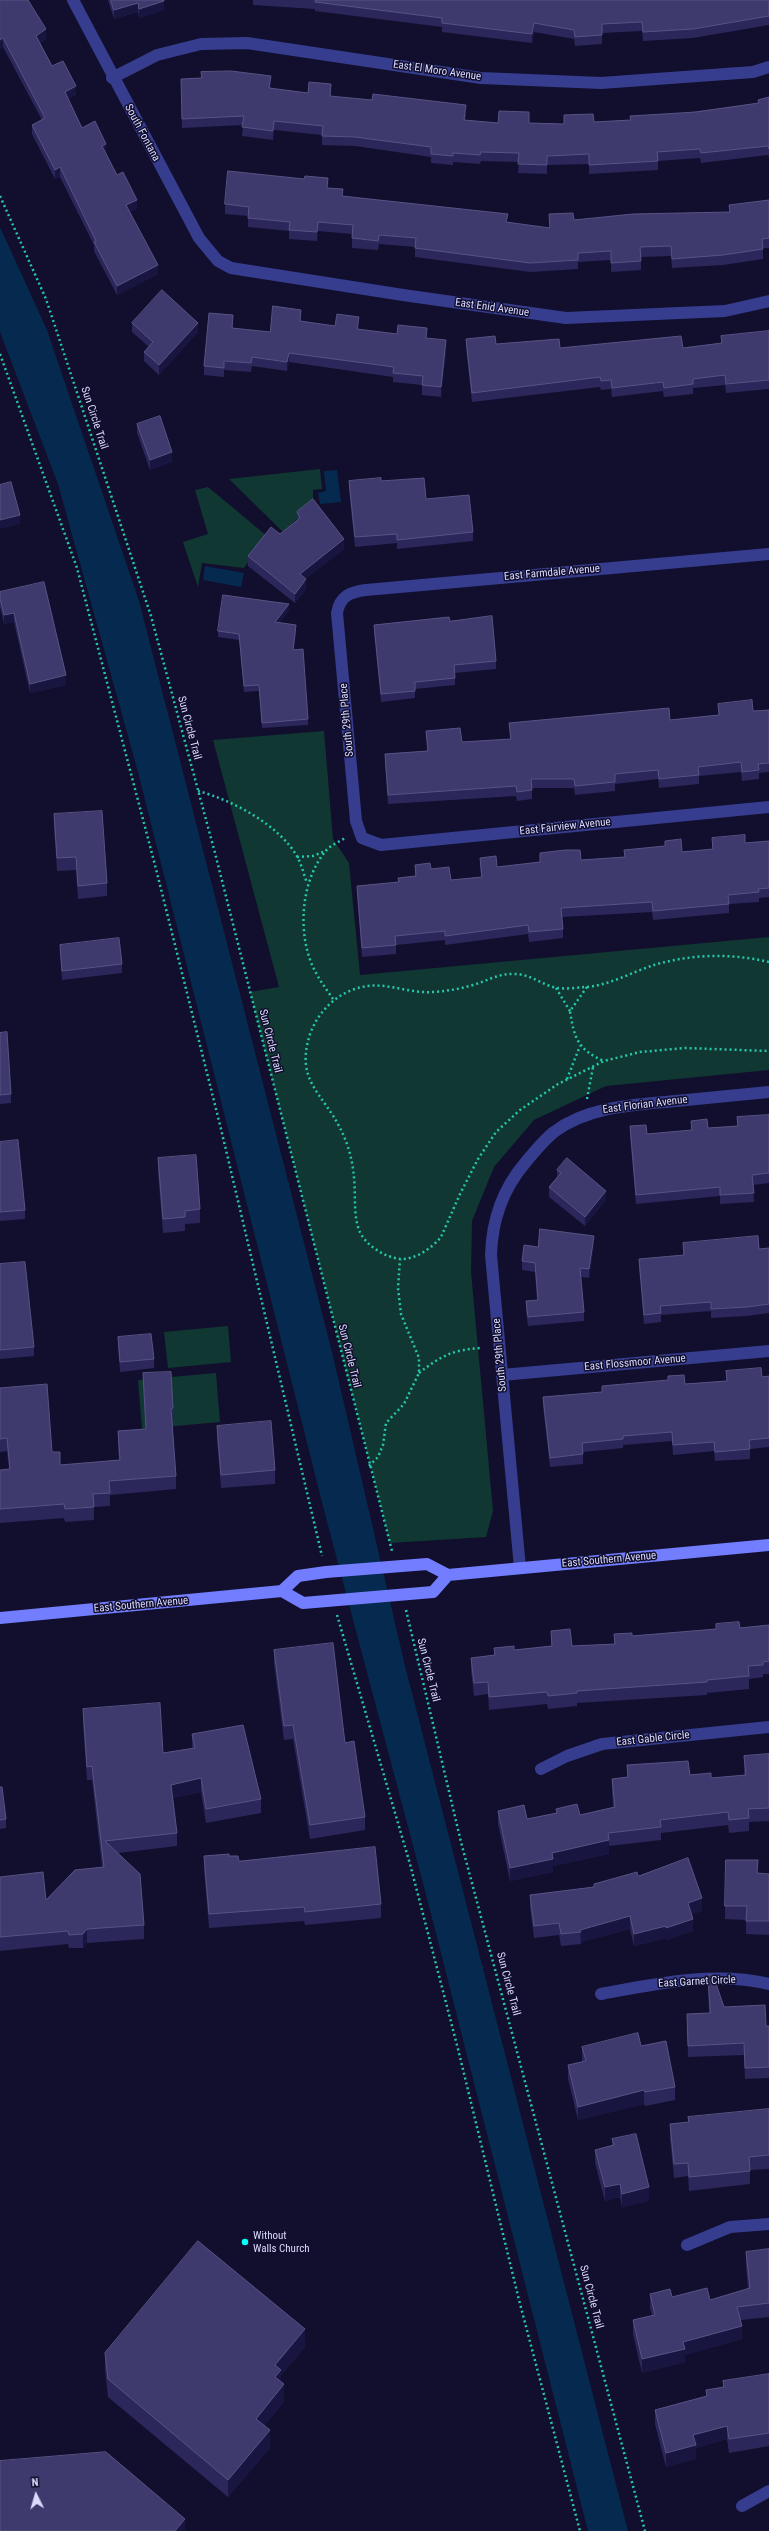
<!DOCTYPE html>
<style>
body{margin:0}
#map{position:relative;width:769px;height:2531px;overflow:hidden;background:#110f2d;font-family:"Roboto Condensed",sans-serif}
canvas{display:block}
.north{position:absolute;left:16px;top:2475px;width:40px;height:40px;-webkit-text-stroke:3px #110f2d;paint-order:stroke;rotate:355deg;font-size:11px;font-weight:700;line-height:16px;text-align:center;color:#dbdbff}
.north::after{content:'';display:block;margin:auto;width:14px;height:18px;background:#dbdbff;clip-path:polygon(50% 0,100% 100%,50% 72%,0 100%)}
</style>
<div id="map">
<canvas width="769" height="2531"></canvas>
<div class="north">N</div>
</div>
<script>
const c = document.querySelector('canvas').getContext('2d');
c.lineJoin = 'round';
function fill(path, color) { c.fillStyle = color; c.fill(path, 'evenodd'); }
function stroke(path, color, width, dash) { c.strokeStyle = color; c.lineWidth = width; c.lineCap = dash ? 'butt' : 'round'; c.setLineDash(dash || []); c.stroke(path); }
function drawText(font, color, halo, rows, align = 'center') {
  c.font = font + ' "Roboto Condensed",sans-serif'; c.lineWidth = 3; c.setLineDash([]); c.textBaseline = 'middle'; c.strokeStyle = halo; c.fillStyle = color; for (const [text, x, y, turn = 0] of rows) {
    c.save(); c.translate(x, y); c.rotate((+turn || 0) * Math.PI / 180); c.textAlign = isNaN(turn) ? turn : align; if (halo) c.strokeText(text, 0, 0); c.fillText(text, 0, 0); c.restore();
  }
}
fill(new Path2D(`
 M320,469L322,489L313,490V504L283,532L229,479Z
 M208,487L267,536L244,568L202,563L198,587L183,542L208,534L195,490Z
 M324,731L333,839L349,863L360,975L769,937V1070L606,1086L534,1120L494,1167L472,1221L471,1272L493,1511L486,1537L390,1543L250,992L279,987L213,740Z
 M228,1326L231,1362L168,1368L164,1332Z
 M216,1373L220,1422L142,1429L138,1380Z`), '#113732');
fill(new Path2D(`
 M0,227L47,330L139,601L332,1352L405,1666L628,2531H588L429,1906L325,1514L138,772L58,484L0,332Z
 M337,470L341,502L320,504L318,493L326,491L324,471Z
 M205,566L244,573L241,587L203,580Z`), '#06294f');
stroke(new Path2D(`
 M0,196L46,299L151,616L215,853L392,1551
 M0,354L77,568L156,869L221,1129L322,1556
 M198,791C232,800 280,825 298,858C302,866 304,875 307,883
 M297,857L313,856L325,851
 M769,962C730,953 692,954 654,965C632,972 608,986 585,987C576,988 565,989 557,988C542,985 530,974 515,974C499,973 487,981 473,985C460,989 447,991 433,992C407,994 384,980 358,988C336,994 318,1012 310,1034C295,1081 322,1092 340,1128C348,1143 353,1162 354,1178C356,1196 353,1213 359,1230C365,1245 384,1257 400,1259C415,1260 432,1248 441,1237L460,1194L478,1159L496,1132L520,1110L558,1084L604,1061L640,1052L685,1048L769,1051
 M587,987L570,1011C574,1038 578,1050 604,1061
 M556,988L570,1011
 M333,999C327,990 320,981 315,971C297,937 300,882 325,852C329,846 339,842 345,838
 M567,1079L580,1046
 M587,1099L593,1067
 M419,1373C442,1355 453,1350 481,1348
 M369,1466L378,1457L383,1445L386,1423L404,1404L419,1373V1358L401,1314L398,1288L400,1259
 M406,1610L461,1842L645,2531
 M337,1615L410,1864L458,2049L519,2300L580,2531`), '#26c8ac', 2.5, [2, 3]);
stroke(new Path2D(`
 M73,0L199,238L218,261L231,268L403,295L566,318L725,311L769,301
 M112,78L157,55L201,44L247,43L481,78L601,83L753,72L769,67
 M769,554L366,590C350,592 340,596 337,613L356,821L362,838L381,845L769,807
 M502,1375L769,1351
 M520,1568L491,1255C492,1220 502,1190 525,1163C534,1152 543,1141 554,1132C589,1106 634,1105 676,1101C707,1098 738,1095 769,1092
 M541,1769L567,1756L602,1744L769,1727
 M601,1994C655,1984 714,1971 769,1984
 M687,2245L730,2227L769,2224
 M742,2506L769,2491`), '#363d8f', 12);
stroke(new Path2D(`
 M282,1591L298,1576L326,1572L427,1564L448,1575L769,1545
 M0,1618L282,1591L303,1603L433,1592L448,1575`), '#727eff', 12);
fill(new Path2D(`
 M0,0L46,39L40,43L52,66L76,95L68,99L82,128L106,153L117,175L137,209L130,212L158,274L117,295L94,251V245L60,177L55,179L32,134V125L42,120L3,47Z
 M108,0H164V10L139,18L138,12L114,19Z
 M253,0H769V25L693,38L643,41L642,31L602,33V44L575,46L574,39L534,32L532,43L442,32V27L315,11V9L253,5Z
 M201,72L271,85V88L308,93H331V96L466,114L465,120L498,123H529L564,124V115L594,122L630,120L758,103V100L769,97V158L768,155L701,163L700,158L658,161V170L589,174V164L547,165V174L518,173L519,162L481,161L480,164L453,162V165L431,163V157L355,146L322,145V135L274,130L273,140L242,136L243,125L182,128L181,79L201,78Z
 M328,188L343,196L508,223L549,228V214L574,220L729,212V205L769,200V248H763V259L723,265L672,268L671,256L641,257V270L611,272V260L578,262V269L530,272L415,257V247L379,244L378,250L352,248V234L318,231L317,241L289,239V231L248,227V216L225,214V204Z
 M301,319V321L335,326L359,327L358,329L426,338L446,350L441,397L422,395V385L393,382V377L289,362L287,371L252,366L251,372L224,370V377L204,375V366L233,325V329L270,332Z
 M132,323L198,332L159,375L144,361V352L149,347L132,332Z
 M769,331V389L726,393L725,385L693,388V394L664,397L663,391L612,397L611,389L601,390L600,387L472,402L466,348V339L496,344L560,348H683L721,343V336Z
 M137,424L172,462L150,470L137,433Z
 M349,481H381L426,499L473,532V541L397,549V543L355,547L349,490Z
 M297,512L344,549L305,579L306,589L295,603L248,566V556L280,534L297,521Z
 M0,592L66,685L30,693L14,622L4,624L0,607Z
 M289,610L279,623L296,631L294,650L308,719V725L262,728L259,691L244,692L239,640L218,637V631Z
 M450,621L496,661V669L455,673V685L415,689V698L381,702L374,633V625Z
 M718,704L753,711L769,710V772L759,773V779L742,781L741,772L699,776V784L659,788L658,779L615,784V791L575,795L574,788H532V799L517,801L516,796L388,804L385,763V754L427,751L426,731L462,742L510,739L509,723L670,720L719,715Z
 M54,814L107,883V896L78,899L76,870L57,871L54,827Z
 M712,838L745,843L769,841V897L759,898V902L729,904V913L653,920L652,912L562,917L563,929V938L529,942L528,934L445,945V940L396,945V954L362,957L357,895V886L398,882V878L415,876V865L431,869L451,880L481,877L480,867V858L497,867L540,862V853L581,860L624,857V850L665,846V841L682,852L712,849Z
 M60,945L122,964V973L62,980L60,955Z
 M0,1033L11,1094V1103L0,1104Z
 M769,1115V1183L753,1185L754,1202L720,1204V1196L636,1204L630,1136V1126L647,1134L691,1130V1121L708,1128L737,1126V1117Z
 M0,1142L25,1210V1219L0,1221Z
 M158,1158L200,1209V1223L185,1224V1231L163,1233L158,1172Z
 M557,1170L606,1200L585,1226L549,1197V1187L557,1177Z
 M683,1243L759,1249L769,1248V1313L747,1316L711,1318V1311L661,1315V1322L644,1324L639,1268V1259L683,1255Z
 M594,1245L589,1278L581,1277L584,1312V1321L528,1326L526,1311V1301L537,1300L535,1272L522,1270V1261L538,1247Z
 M0,1264L34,1347V1356L0,1359Z
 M118,1337L154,1359V1368L120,1372L118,1346Z
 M726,1371L762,1377L769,1376V1447L750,1449V1459L715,1461L714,1451L673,1455L672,1441L623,1445V1448L583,1452V1464L550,1467L543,1406V1397L602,1392V1386L685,1384L727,1381Z
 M143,1373L173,1408V1422H172L176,1476V1489L110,1495V1506L94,1507V1520L65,1522L64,1518L0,1523V1470L9,1469L7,1451L0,1452V1388L52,1452L60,1465L119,1460L118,1445V1431L146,1429Z
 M217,1426L275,1470V1484L221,1488L217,1439Z
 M716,1624L740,1628L769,1625V1674H763V1677L749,1679V1689L707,1693V1695L577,1703V1706L548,1709L547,1704L489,1710L488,1694L474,1696L471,1670V1658L494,1655V1648L514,1650L551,1646V1631L572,1646L614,1644V1634L632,1636L716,1629Z
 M274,1650L345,1743L365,1817V1830L310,1839L293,1739L284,1740L274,1664Z
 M83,1709L163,1753L192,1748V1734L261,1799V1813L206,1823L201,1792L173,1798L177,1833V1846L118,1853L144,1925V1939L87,1943L83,1948H69L68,1944L0,1951V1877L46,1900L102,1867L92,1780H87L83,1723Z
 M769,1754V1821L749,1822V1831L729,1833L728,1825L661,1833V1840L609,1846V1854L553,1866V1872L510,1881L498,1824V1811L527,1819L556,1813V1809L580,1815L613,1807L612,1792V1779L627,1777V1765L711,1778L744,1775V1756Z
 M0,1787L6,1819V1828L0,1829Z
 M204,1856H229L239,1861L381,1904V1918L305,1925L304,1921L209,1928L204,1870Z
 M758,1873L769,1874V1935L746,1934V1920L725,1919V1906Z
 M638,1876L702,1911L692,1914L693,1931L666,1940V1938L634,1946L630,1929L581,1942V1944L561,1946L559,1935L534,1938L530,1907V1895L594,1887V1884Z
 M708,1975L724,2007L766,2026H769V2078L745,2079L744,2055L688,2057L687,2014L709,2013Z
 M641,2046L675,2087V2100L645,2106L644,2104L578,2120L568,2079V2065L582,2062V2047Z
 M769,2115V2169L750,2170V2184L689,2191L688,2176L674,2178L670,2138V2124L688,2123V2117Z
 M612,2139L649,2201L622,2207L620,2197L605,2201L595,2163V2150L612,2145Z
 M769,2249V2317L741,2320L742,2339L685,2355V2362L642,2373L633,2334V2320L652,2315L650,2308V2294L672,2297L710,2300L748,2289L746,2265V2252Z
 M305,2347L281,2375V2381L284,2402L264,2426L270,2448L228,2497L108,2397L105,2370V2353Z
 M769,2374V2446L729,2453L727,2439L696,2448V2459L666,2467L655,2424V2410L706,2396V2390L723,2387V2381Z`), '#2b275b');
fill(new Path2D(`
 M164,1V10L139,18V9Z
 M138,3V12L114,19V10Z
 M534,23V32L532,43V34Z
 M46,29V39L36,45V36Z
 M3,38V47L0,50V40Z
 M271,76V85L269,97V88Z
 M76,86V95L65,101V92Z
 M274,121V130L273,140V131Z
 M106,144V153L102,155V146Z
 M60,167V177L55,179V170Z
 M137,200V209L126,214V205Z
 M318,222V231L317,241V232Z
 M158,265V274L117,295V286Z
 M301,310V319L300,330V321Z
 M359,317V327L357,338V329Z
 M198,323V332L159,375V365Z
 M446,340V350L441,397V387Z
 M289,353V362L287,371V362Z
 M172,452V462L150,470V460Z
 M20,515V524L0,529V520Z
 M344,539V549L300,583V574Z
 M306,579V589L295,603V594Z
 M289,604V610L275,628V622Z
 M14,613V622L4,624V615Z
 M296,625V631L293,656V650Z
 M66,675V685L30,693V684Z
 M606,1191V1200L585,1226V1217Z
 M594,1236V1245L589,1278V1269Z
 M201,1778V1792L171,1799V1785Z
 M609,1840V1854L553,1866V1872L510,1881V1868L552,1853Z
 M702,1898V1911L688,1915V1903Z
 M630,1916V1929L581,1942L580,1930Z
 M693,1919V1931L666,1940V1928Z
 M666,1926V1938L634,1946V1934Z
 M87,1929V1943L83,1948V1934Z
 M644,2090V2104L578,2120V2107Z
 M620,2184V2197L605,2201V2187Z
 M649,2187V2201L622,2207V2194Z
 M742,2326V2339L685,2355V2362L642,2373V2359L683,2342Z
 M305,2329V2347L281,2375V2387L275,2394V2365Z
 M284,2384V2402L256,2436V2419Z
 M727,2426V2439L696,2448V2459L666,2467V2453L693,2435Z
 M270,2430V2448L228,2497V2480Z
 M185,2519V2531H175Z`), '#191541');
const building = new Path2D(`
 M0,0H28L46,29L36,36L52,66L63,61L76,86L65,92L82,128L95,121L106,144L102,146L117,175L123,172L137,200L126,205L158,265L117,286L94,242L96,241L60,167L55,170L32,125L45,118L3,38L0,40Z
 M111,0H164V1L139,9L138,3L114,10Z
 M316,0H769V16L693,29L643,32L642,22L602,24V35L575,37L574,30L534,23L532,34L442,23V18L315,2Z
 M231,71L271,76L269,88L308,93L309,82L331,84L330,96L372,100L373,94L466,105L464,120L498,123L499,111L529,112V123L564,124V115L593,114L594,122L631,120L630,116L696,112L759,103L758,100L769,97V149L768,146L701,153L700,149L657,152L658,161L589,165V154L547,156V165L518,164L519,153L481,152L480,155L453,153V156L431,154V147L355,137L322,136L323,126L274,121L273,131L242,127L244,116L182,119L181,79L202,78L201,72Z
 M228,171L304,179L305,176L328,178L327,188L343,189L342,196L508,214L506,222L550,228L549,214L573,213L574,220L633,214L730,212L729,205L769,200V238L762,239L763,249L723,255L672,259L671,246L640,247L641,261L611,263V251L578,253V260L530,263L415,248L416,238L379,235L378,241L352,238L353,225L318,222L317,232L289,230L290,222L248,218L249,207L225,204Z
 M162,290L198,323L159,365L144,352L153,342L132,323Z
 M273,306L301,310L300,321L335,326L337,314L359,317L357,329L397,334L398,325L427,328L426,338L446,340L441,387L422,385L423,376L393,373L394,367L289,353L287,362L252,357L251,363L224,361V368L204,366L209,313L233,315L232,328L270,332Z
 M769,331V380L726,384L725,375L693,379V384L664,388L663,382L612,388L611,380L601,381L600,377L472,393L466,339L495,336L496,344L559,339L560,348L681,336L683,348L722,343L721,336Z
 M160,416L172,452L150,460L137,424Z
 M381,478V481L424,478L426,499L469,495L473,532L397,540V534L355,537L349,481Z
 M11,482L20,515L0,520V485Z
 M313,499L344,539L300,574L306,579L295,594L248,556L271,527L280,534L300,518L297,512Z
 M44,582L66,675L30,684L14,613L4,615L0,598V592Z
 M223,595L289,604L275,622L296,625L293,650L303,649L308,719L262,723L259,685L244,686L239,634L218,631Z
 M492,616L496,661L454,665L455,678L415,682V691L381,694L374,625L449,617L450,621Z
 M752,700L753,711L769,710V763L758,764L759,770L742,772L741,762L698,767L699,775L659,779L658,770L615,774V782L575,786L574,779H531L532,790L517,792L516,786L388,795L385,754L428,751L426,731L460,728L462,742L511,739L509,723L669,708L670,720L719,715L718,704Z
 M102,811L107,883L78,886L76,857L57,858L54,814Z
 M745,835V843L769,841V888L758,889L759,892L728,895L729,904L653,911L652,902L561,908L563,929L529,932L528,925L445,936V931L395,936L396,945L362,948L357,886L399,882L398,878L416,876L415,865L430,863L431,869L449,867L451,880L482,877L480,858L496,856L497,867L540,862V853L565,850H580L581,860L625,857L624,850L665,846V841L681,839L682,852L713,849L712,838Z
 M119,938L122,964L62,971L60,945Z
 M7,1032L11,1094L0,1095V1033Z
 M769,1115V1173L752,1175L754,1193L720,1195V1187L636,1195L630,1126L646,1125L647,1134L692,1130L691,1121L707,1119L708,1128L738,1126L737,1117Z
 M18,1140L25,1210L0,1212V1142Z
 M196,1155L200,1209L185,1211V1217L163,1219L158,1158Z
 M567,1158L606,1191L585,1217L549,1187L561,1173L557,1170Z
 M540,1229L594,1236L589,1269L580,1268L584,1312L528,1317L526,1301L538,1300L535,1263L522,1261L524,1245L538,1247Z
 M758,1236L759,1249L769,1248V1304L747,1307L711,1309V1302L660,1306L661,1313L644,1315L639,1259L684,1255L683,1243Z
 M25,1262L34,1347L0,1350V1264Z
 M151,1334L154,1359L120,1362L118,1337Z
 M761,1368L762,1377L769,1376V1438L749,1440L750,1449L715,1452L714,1442L673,1445L672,1432L623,1436V1439L582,1443L583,1454L550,1458L543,1397L602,1392V1386L668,1380V1376L684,1375L685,1384L727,1381L726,1371Z
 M171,1372L173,1408L171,1409L176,1476L109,1481L110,1493L93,1494L94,1507L65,1509L64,1504L0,1509V1470L10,1469L7,1438L0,1439V1388L47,1384L52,1452H60V1465L120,1460L118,1431L146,1429L143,1373Z
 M271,1421L275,1470L221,1475L217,1426Z
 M739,1622L740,1628L769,1625V1661L763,1662V1665L748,1666L749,1676L707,1680V1682L577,1691V1693L548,1696L547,1692L489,1697L488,1682L474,1683L471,1658L495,1655L494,1648L514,1646V1650L552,1646L551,1631L570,1629L572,1646L615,1644L614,1634L632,1633V1636L716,1629V1624Z
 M333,1643L345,1743L354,1741L365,1817L310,1825L293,1725L284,1726L274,1650Z
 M160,1703L163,1753L195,1748L192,1734L243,1725L261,1799L206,1809L201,1778L171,1785L177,1833L105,1841L140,1874L144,1925L87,1929L83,1934L69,1935L68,1931L0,1937V1877L43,1872L46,1900L75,1870L104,1867L92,1766L87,1767L83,1709Z
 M769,1754V1808L748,1809L749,1818L729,1820L728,1812L660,1820L661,1827L608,1833L609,1840L552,1853L553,1859L510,1868L498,1811L524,1805L527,1819L557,1813L556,1809L577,1804L580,1815L615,1807L612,1779L628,1777L627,1765L688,1761L690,1775L711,1773V1778L746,1775L744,1756Z
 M0,1787H2L6,1819L0,1820Z
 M375,1847L381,1904L305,1912L304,1907L209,1914L204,1856L229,1854V1856H238L239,1861Z
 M688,1858L702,1898L688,1903L693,1919L666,1928V1926L634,1934L630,1916L580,1930L581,1932L561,1934L559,1923L534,1926L530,1895L594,1887V1884L637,1872L638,1876Z
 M726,1860H758L757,1873L769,1874V1921H746L747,1906H725Z
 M708,1975H713L724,2007L765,2005L766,2026H769V2067L745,2068L744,2043L688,2046L687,2014L710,2013Z
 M638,2033L641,2046L666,2041L675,2087L645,2092L644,2090L578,2107L568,2065L586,2061L582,2047Z
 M769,2109V2155L749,2157L750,2171L689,2177L688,2163L674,2164L670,2124L689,2122L688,2117Z
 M636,2134L649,2187L622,2194L620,2184L605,2187L595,2150L614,2145L612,2139Z
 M198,2241L305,2329L275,2365L281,2370L275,2377L284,2384L256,2419L270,2430L228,2480L108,2379L105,2353Z
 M769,2249V2303L737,2307L742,2326L683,2342L685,2349L642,2359L633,2320L655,2315L650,2294L670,2289L672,2297L707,2288L710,2300L750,2288L746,2252Z
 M769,2374V2433L729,2439L727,2426L693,2435L696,2445L666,2453L655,2410L707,2396L706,2390L724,2387L723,2381Z
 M106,2452L185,2519L175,2531H0V2461Z`);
fill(building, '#3e3a6d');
stroke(building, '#575384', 1);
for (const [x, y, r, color] of [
 [245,2242,4,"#07fffc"]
]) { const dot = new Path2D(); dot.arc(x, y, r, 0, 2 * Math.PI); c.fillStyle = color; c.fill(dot); stroke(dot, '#110f2d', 1.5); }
drawText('11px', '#dbdbff', '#110f2d', [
 ["East El Moro Avenue",437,71,8],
 ["South Fontana",142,133,62],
 ["East Enid Avenue",492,308,8],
 ["Sun Circle Trail",94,418,72],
 ["East Farmdale Avenue",552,573,-5],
 ["South 29th Place",347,720,-95],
 ["Sun Circle Trail",189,728,75],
 ["East Fairview Avenue",565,827,-6],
 ["Sun Circle Trail",270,1041,76],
 ["East Florian Avenue",645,1105,-7],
 ["South 29th Place",500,1355,-95],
 ["Sun Circle Trail",349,1356,76],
 ["East Flossmoor Avenue",635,1363,-5],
 ["East Southern Avenue",609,1560,-5],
 ["East Southern Avenue",141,1605,-5],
 ["Sun Circle Trail",428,1670,76],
 ["East Gable Circle",653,1739,-6],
 ["East Garnet Circle",697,1982,-3],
 ["Sun Circle Trail",508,1984,75],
 ["Sun Circle Trail",591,2297,75]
]);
drawText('11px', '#dbdbff', '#110f2d', [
 ["Without",253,2236],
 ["Walls Church",253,2249]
], 'left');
</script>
